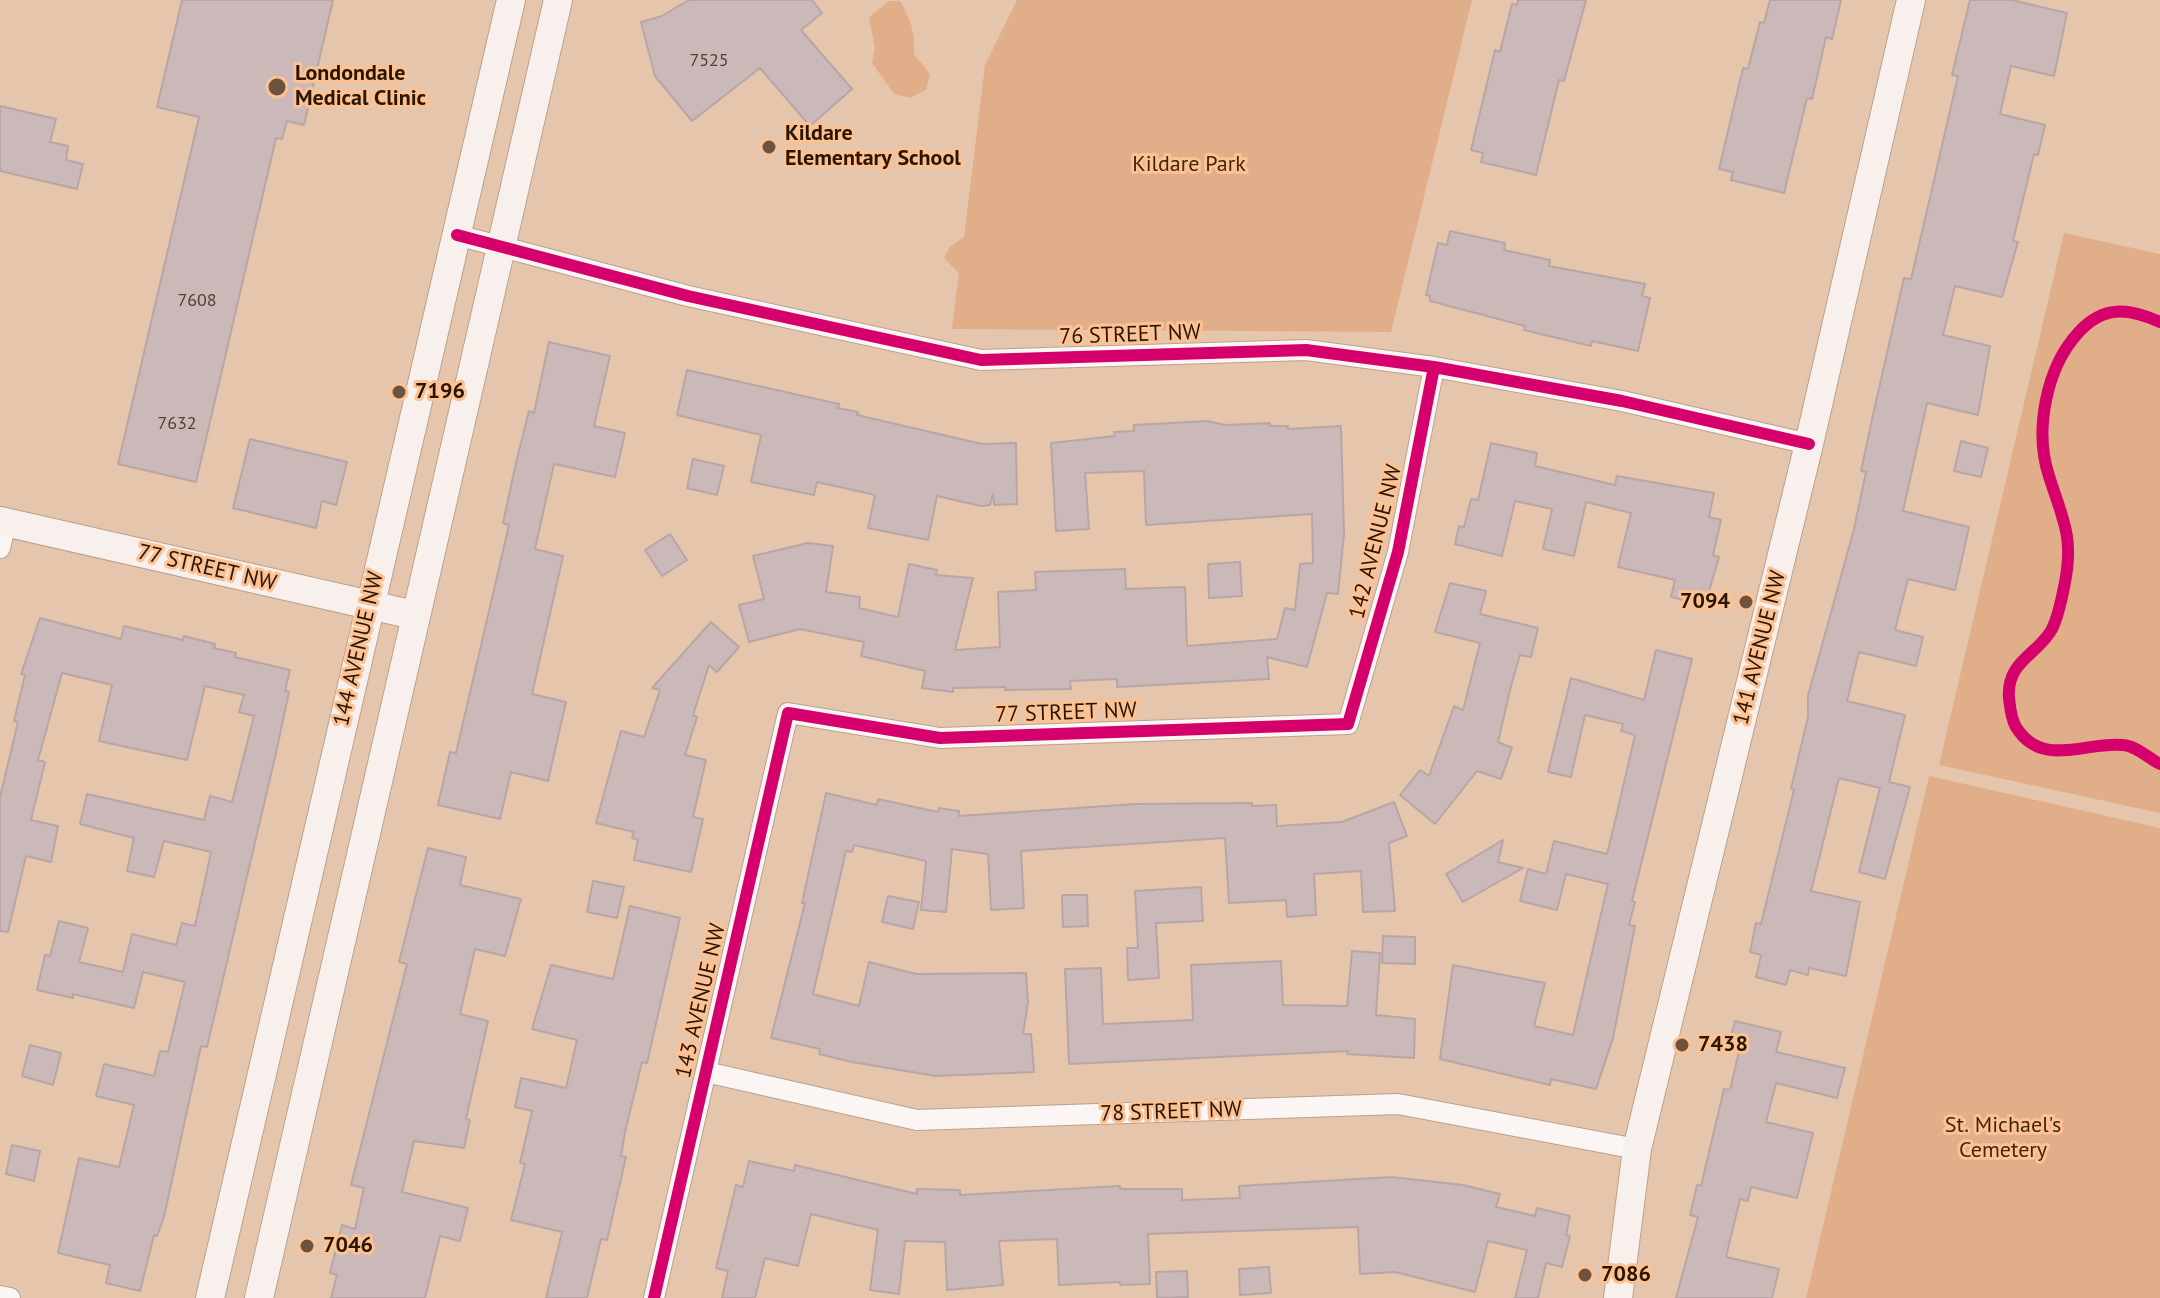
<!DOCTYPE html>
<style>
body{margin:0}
canvas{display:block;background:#e5c5ac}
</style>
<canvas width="2160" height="1298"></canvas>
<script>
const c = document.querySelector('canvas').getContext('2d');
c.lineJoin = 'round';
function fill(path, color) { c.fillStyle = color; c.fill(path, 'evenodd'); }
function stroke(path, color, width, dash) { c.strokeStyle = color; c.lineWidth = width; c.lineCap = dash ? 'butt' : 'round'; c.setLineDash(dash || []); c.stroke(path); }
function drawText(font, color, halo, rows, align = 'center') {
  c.font = font + ' "PT Sans",sans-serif'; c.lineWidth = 6; c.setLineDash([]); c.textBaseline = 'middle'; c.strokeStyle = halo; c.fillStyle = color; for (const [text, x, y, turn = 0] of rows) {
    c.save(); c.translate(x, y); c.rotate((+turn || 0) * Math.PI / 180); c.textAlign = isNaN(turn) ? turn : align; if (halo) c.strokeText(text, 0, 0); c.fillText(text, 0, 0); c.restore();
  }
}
fill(new Path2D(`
 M1017,0H1472L1391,332L952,329L959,273L944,258L950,247L964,237L985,65Z
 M889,1H900C910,18 916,33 914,54L930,74L926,90L910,98L894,94L872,63L875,48L869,17Z
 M2064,233L2160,254V813L1939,765Z
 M1929,776L2160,828V1298H1806Z`), '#e0af89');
const building = new Path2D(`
 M182,0H333L304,125L287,121L282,139L276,138L196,482L118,464L199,117L157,107Z
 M689,0H812L822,13L801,30L852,89L810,126L760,68L692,121L655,76L641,22L662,16Z
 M1518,0H1586L1564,81L1559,80L1536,175L1481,162L1483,153L1471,150L1495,50L1500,52L1512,4L1517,5Z
 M1770,0H1841L1832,39L1826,37L1812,99L1807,98L1784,193L1731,180L1733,172L1719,169L1743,68L1748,69L1760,22L1764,23Z
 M1970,0H2012L2067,13L2054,76L2011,66L2000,114L2045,125L2038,155L2034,154L2013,241L2018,242L2002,297L1955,286L1943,335L1990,346L1978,415L1927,403L1903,511L1969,527L1955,590L1908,579L1895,630L1923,637L1916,666L1859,652L1847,701L1905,715L1889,782L1910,787L1885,879L1859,872L1880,788L1839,778L1811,891L1860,902L1846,976L1809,968L1808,975L1790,970L1786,985L1756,977L1761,955L1750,952L1756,923L1761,924L1794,790L1791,789L1808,717V696L1854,529L1866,472L1861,471L1873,415L1904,278L1911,279L1932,189L1958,76L1952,75Z
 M0,106L56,119L50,142L68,146L66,160L83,164L77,189L0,171Z
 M1450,231L1505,243L1504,250L1550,260L1549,266L1645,284L1642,296L1650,298L1638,351L1592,341L1591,346L1524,330L1525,326L1430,301V296L1426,295L1438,243L1447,245Z
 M549,342L610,356L594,426L625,433L615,477L554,464L535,549L563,556L532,694L566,702L548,781L511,772L500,819L438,805L450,752L456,753L509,525L503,523L516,463L529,411L534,413Z
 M687,370L839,404L838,408L858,412L857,415L982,444L1016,443L1017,504L994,505L993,494L990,505L981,506L937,496L928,540L868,528L875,495L817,482L814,495L751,482L761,435L677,415Z
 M1207,421L1225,425L1270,423V426H1288V429L1341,426L1344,534L1338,594L1327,593L1307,667L1267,657L1269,679L1117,687V679L1070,681L1071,689L1005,690V687L953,688V692L922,688L925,671L861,656L864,642L800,629L749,642L739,605L764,599L753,556L808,543L833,546L826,592L860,597L859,608L898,617L909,564L937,570L936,575L973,578L955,650L1000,647L998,592L1036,590L1035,572L1125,569L1126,589L1185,587L1187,646L1277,639L1285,608L1295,610L1300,564L1313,563L1312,514L1146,525L1144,471L1085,473L1089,529L1056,531L1051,443L1115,436L1114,432L1134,431V425Z
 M250,439L347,462L336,505L322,501L316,528L233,508Z
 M1961,441L1988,448L1981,477L1954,471Z
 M1491,443L1537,453L1535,466L1615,485L1617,476L1714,493L1709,517L1721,520L1713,555L1719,557L1705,605L1671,597L1675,580L1618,567L1631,513L1586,502L1574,556L1543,549L1552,509L1515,501L1502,556L1455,544L1459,526L1464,527L1471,499L1478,500Z
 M693,459L724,466L717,495L687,488Z
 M670,534L687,560L662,576L645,550Z
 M1240,562L1242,596L1209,598L1208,564Z
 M1450,583L1486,591L1480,614L1538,628L1531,657L1520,655L1511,686L1498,742L1512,748L1501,779L1477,771L1435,824L1400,795L1420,770L1429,776L1454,706L1463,710L1480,643L1435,632Z
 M40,618L121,639L124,626L183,640L184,636L215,644L214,648L236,653L235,657L290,670L285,691L289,692L276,753L207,1047L201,1046L164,1217L157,1236L154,1235L140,1291L106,1283L110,1265L58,1253L79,1158L119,1167L134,1105L96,1096L104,1064L154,1076L160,1051L168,1052L185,982L143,972L134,1008L73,994V998L37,990L45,955L50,956L59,921L88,928L79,962L123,972L132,934L176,945L182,923L195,926L211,852L164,841L154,877L127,871L134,838L80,824L87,794L204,820L210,796L232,802L254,716L239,712L244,695L205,686L187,760L131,748L99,741L112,685L62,673L38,760L45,762L31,820L58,826L51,862L26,856L8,932L0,931V797L18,722L14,721L25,675L21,674Z
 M711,622L739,647L717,672L709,665L693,715L697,717L685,755L706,760L693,817L703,819L691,872L634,860L638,840L632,838L634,832L596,823L621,731L644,737L660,690L652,688Z
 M1656,650L1692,659L1632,901L1635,902L1629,925L1635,926L1613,1038L1596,1089L1551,1079L1550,1085L1440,1059L1453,965L1545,983L1534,1026L1573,1035L1608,884L1566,874L1557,910L1520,901L1528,869L1546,874L1554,841L1607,854L1617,813L1635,735L1621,731L1623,724L1585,715L1571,777L1548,772L1571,678L1644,700Z
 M826,793L877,805L878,799L938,812L939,808L959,811V816L1136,804L1252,803V806L1276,805L1277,826L1342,822L1394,802L1407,836L1389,843L1395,911L1363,912L1361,871L1314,874L1316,915L1287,917L1286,900L1229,903L1225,838L1021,851L1024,908L991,910L988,854L952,849L946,912L921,910L926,861L854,845L852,852L846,851L813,994L859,1006L869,962L916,974L1026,973L1028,1002L1023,1034H1031L1034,1072L935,1076L852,1062L819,1054L820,1049L771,1038L805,903H802Z
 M1503,840L1498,862L1523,868L1463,902L1446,874Z
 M428,848L466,857L460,885L521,899L505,956L475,949L460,1014L488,1021L466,1119L470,1120L464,1148L414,1141L402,1192L468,1208L460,1241L440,1236L425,1298H331L337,1275L330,1273L342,1225L355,1229L364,1188L351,1185L407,964L399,962Z
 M593,881L624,887L617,918L587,912Z
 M1201,887L1203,921L1156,923L1159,978L1128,980L1127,948H1138L1135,891Z
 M1062,895H1087L1088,926L1063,927Z
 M888,896L919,902L913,929L882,922Z
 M630,906L680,918L647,1063L642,1062L625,1132L621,1156L626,1157L607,1240L601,1239L587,1298H546L562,1232L511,1220L525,1164L520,1163L532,1111L515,1107L521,1078L566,1088L577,1040L532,1029L551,965L613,979Z
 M1383,936L1415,937V964L1382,963Z
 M1352,951L1380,953L1376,1015L1415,1019L1414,1058L1347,1054L1348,1051L1069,1064L1065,969L1101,968L1103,1024L1193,1020L1191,965L1281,961L1283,1005L1347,1006Z
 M1735,1021L1781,1032L1776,1052L1845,1068L1837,1098L1776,1083L1766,1122L1813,1133L1797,1198L1751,1187L1748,1201L1740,1199L1726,1257L1779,1269L1772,1298H1676L1698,1217L1690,1215L1697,1185L1701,1186L1724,1089L1730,1090L1740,1047L1729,1044Z
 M30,1045L61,1053L53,1085L22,1076Z
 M12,1145L40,1151L34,1181L6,1174Z
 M749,1161L794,1171L795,1165L917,1194V1189L960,1190V1195L1120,1186V1189H1182V1200L1240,1198L1239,1186L1391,1177L1463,1185L1500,1194L1496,1207L1535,1216L1537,1208L1570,1216L1566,1235L1570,1236L1562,1267L1546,1263L1538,1298H1515L1527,1250L1488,1241L1475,1292L1395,1272L1360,1274L1358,1227L1148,1234L1150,1284L1120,1285V1282L1059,1285L1057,1239L999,1241L1003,1285L947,1290L945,1242L905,1241L899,1294L870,1290L878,1230L811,1214L798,1266L765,1258L755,1298H722L728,1271L716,1268L736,1185L743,1187Z
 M1269,1267L1271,1293L1240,1295L1239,1269Z
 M1187,1271L1188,1297L1157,1298L1156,1272Z`);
fill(building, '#cbb9b9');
stroke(building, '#b8a6a6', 2);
const street = new Path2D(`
 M457,235L688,296L981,360L1306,350L1434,367L1622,401L1809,444
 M0,548L6,522
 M706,1072L917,1120L1398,1104L1637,1149
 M0,1296L10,1298
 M654,1298L788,713L940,738L1348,724L1398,552L1434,367`);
const secondary = new Path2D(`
 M0,521L414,615
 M210,1298L511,0
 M259,1298L558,0
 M1618,1298L1637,1149L1809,444L1911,0`);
stroke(street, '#baa18e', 22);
stroke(secondary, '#baa18e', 30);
stroke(street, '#fbf6f3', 20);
stroke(secondary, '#f8f0ed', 28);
stroke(new Path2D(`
 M457,235L688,296L981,360L1306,350L1434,367L1622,401L1809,444
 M2160,322C2128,308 2103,305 2078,333C2046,368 2034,431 2049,476C2062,518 2074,536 2065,582C2062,597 2059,615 2052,629C2038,655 2006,661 2009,698C2010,707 2011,719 2016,727C2042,769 2086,741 2123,745C2137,746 2148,758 2160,764
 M654,1298L788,713L940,738L1348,724L1398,552L1434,367`), '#d6006c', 12);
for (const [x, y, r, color] of [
 [277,87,10,"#6c533f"],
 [769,147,8,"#6c533f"],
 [399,392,8,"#6c533f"],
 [1746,602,8,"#6c533f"],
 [1682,1045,8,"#6c533f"],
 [307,1246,8,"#6c533f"],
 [1585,1275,8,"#6c533f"]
]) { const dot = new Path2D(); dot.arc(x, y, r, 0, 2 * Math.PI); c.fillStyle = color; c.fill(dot); stroke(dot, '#fdc294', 3); }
drawText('18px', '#533f31', null, [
 ["7525",709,61],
 ["7608",197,301],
 ["7632",177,424]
]);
drawText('bold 22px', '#2b1604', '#fdc294', [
 ["Londondale",295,74],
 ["Medical Clinic",295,99],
 ["Kildare",785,134],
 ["Elementary School",785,159],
 ["7196",415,392],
 ["7094",1730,602,"right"],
 ["7438",1698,1045],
 ["7046",323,1246],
 ["7086",1601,1275]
], 'left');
drawText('22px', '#40250f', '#fdc294', [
 ["Kildare Park",1189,165],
 ["St. Michael's",2003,1126],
 ["Cemetery",2003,1151]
]);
drawText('22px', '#2b1604', '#fdc294', [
 ["76 STREET NW",1130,335,-2],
 ["142 AVENUE NW",1376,542,-76],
 ["77 STREET NW",207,568,13],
 ["141 AVENUE NW",1760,648,-76],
 ["144 AVENUE NW",359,649,-77],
 ["77 STREET NW",1066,713,-2],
 ["143 AVENUE NW",701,1001,-77],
 ["78 STREET NW",1171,1112,-2]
]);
</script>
